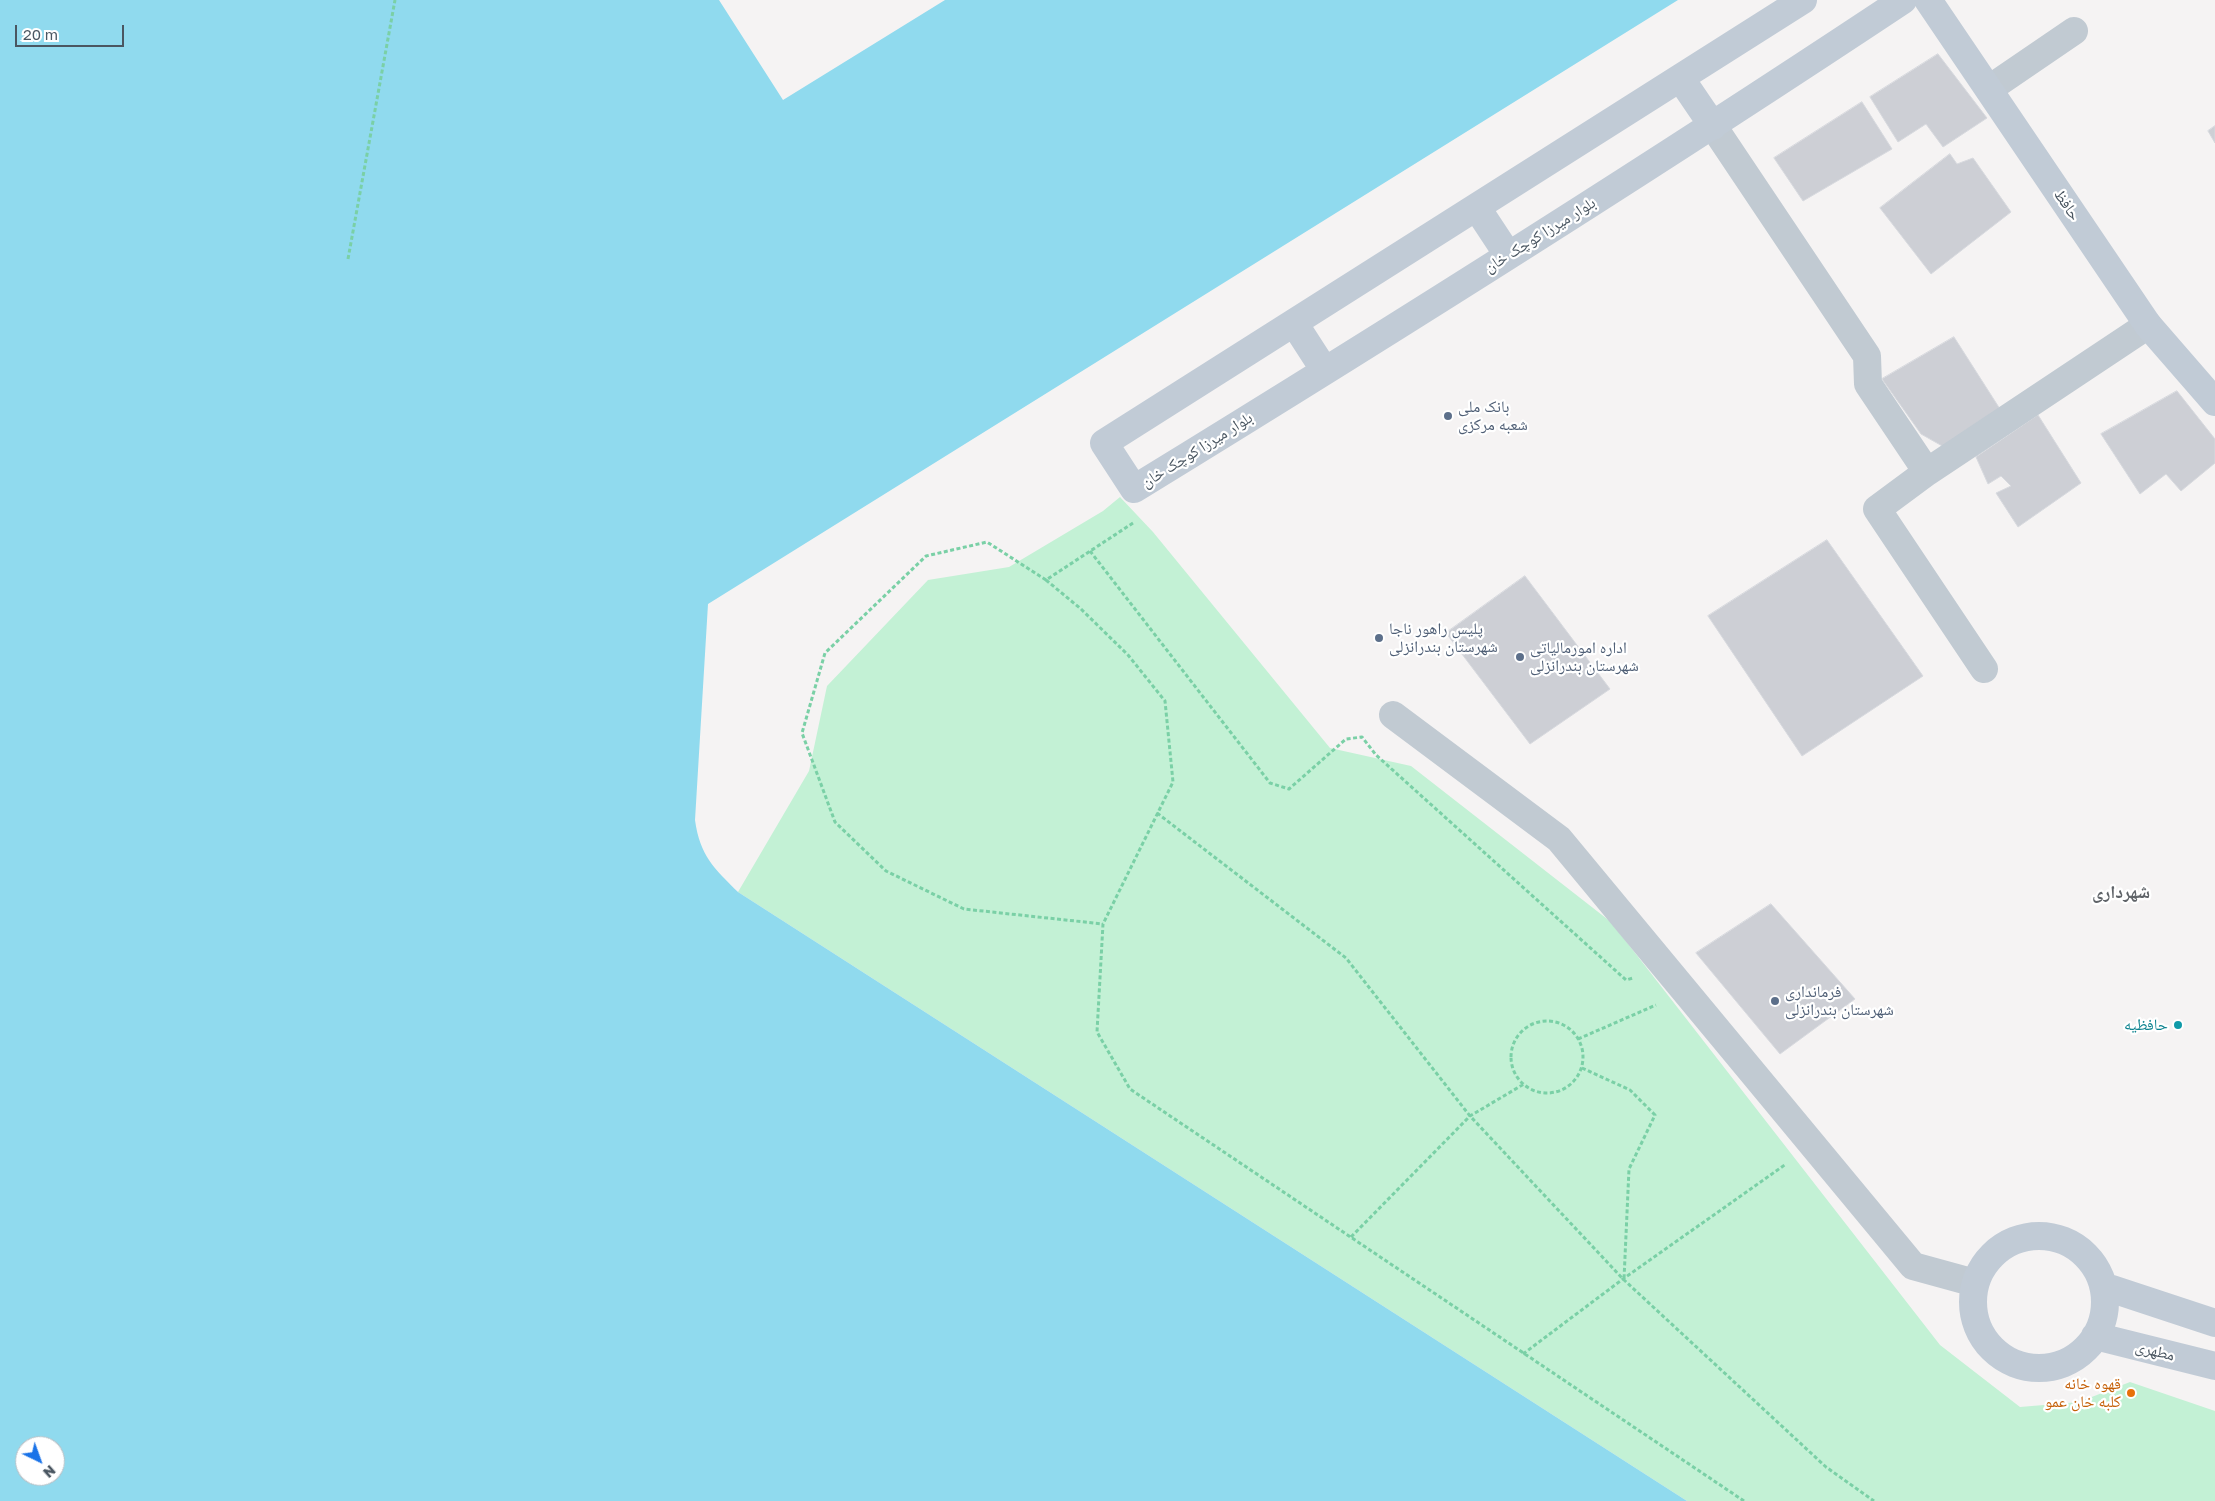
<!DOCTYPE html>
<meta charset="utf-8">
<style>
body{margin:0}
#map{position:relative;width:2215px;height:1501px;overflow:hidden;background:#f5f3f3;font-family:"Golos Text",sans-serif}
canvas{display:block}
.north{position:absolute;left:15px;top:1436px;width:50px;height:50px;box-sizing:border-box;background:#fff;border:1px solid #b7bbc0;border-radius:50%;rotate:138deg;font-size:14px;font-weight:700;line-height:20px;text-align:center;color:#4a5661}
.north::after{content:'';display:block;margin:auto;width:18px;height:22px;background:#1a73e8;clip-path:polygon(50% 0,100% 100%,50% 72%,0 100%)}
.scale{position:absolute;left:15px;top:25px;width:109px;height:22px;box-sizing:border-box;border:2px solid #4a5661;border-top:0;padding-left:6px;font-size:15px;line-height:18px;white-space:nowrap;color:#4a5661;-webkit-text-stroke:4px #fff;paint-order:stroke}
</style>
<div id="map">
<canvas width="2215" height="1501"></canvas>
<div class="north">N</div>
<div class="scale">20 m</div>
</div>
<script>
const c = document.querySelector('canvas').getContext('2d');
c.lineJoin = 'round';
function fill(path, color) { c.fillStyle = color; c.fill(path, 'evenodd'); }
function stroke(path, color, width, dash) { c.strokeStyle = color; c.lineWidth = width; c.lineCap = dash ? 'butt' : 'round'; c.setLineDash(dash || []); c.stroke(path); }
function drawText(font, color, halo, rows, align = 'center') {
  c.font = font + ' "Golos Text","Noto Naskh Arabic",sans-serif'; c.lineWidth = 4.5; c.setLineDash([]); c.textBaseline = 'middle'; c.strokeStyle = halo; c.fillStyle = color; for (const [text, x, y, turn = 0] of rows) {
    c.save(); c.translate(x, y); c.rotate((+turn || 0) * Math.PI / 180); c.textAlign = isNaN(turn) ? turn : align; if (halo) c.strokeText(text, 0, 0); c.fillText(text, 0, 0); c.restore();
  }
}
fill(new Path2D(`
 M1120,497L1153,532L1330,748L1411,766L1611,922L1940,1345L2020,1407L2079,1402L2130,1382L2215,1411V1501H1687L738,892L809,771L827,686L928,580L1009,567L1103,511Z`), '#c3f1d5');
fill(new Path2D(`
 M0,0H719L783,100L945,0H1678L708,604L695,820C700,856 714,868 738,892L1687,1501H0ZM25,1446H55V1476H25Z`), '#90daee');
const building = new Path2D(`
 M1938,54L1987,118L1943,147L1926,124L1898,142L1870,97Z
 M1862,102L1892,149L1803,201L1774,158Z
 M2215,126V143L2208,131Z
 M1950,154L1957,164L1973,158L2011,212L1931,274L1880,208Z
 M1954,337L2000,409L1944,447L1921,434L1882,379Z
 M2177,391L2215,439V463L2181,491L2166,474L2140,494L2101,434Z
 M2038,415L2081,483L2018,527L1996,493L2011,486L2001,476L1988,484L1976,457Z
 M1827,540L1923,676L1802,756L1708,616Z
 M1525,576L1610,689L1530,744L1446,633Z
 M1771,904L1855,999L1780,1054L1696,953Z`);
fill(building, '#cdcfd5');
stroke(building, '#d7d9de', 1);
stroke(new Path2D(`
 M348,259L395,0
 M1133,523L1046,580L1081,609L1128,655L1165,701L1173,782L1103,924L1097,1032L1130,1089L1744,1501
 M1090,551L1270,783L1289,789L1346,739L1362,737L1376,755L1626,980L1633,978
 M1046,580L987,542L926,556L825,653L802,733L835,822L886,871L964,909L1103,924
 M1157,813L1346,958L1470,1116L1623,1279L1826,1467L1874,1501
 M1511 1057a36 36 0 1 1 72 0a36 36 0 1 1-72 0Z
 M1578,1039L1656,1005
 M1582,1068L1630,1090L1655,1115L1629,1169L1624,1279
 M1351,1237L1470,1116L1524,1084
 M1523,1354L1623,1279L1786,1164`), '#7ad0a6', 3, [4, 2.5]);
stroke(new Path2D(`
 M1989,89L2074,31
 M1713,126L1867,356L1868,384L1927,472
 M1984,669L1877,509L1927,472L2148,325
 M1393,715L1559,839L1913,1266L1975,1283`), '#c1cad2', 28);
stroke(new Path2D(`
 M1803,0L1104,443L1134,489C1393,330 1650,168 1903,0
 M1928,0L2148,325L2215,402
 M1681,79L1713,126
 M1477,208L1508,255
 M1294,323L1325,371
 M1973 1302a66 66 0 1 1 132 0a66 66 0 1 1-132 0Z
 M2103,1286L2215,1323
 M2095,1336L2215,1366`), '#c1cbd6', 28);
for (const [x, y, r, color] of [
 [1448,416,5,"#5c6f8a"],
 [1379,638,5,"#5c6f8a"],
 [1520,657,5,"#5c6f8a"],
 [1775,1001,5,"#5c6f8a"],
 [2178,1025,5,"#0f9aa8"],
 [2131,1393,5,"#e8710a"]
]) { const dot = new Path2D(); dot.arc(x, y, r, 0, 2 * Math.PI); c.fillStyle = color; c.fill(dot); stroke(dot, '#fff', 2); }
drawText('16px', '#4a5661', '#fff', [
 ["حافظ",2067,205,56],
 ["بلوار میرزا کوچک خان",1540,235,-32],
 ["بلوار میرزا کوچک خان",1197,450,-32],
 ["مطهری",2155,1351,14]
]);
drawText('16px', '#4e5e75', '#fff', [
 ["بانک ملی",1458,407],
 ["شعبه مرکزی",1458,425],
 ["پلیس راهور ناجا",1389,629],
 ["شهرستان بندرانزلی",1389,647],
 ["اداره امورمالیاتی",1530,648],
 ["شهرستان بندرانزلی",1530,666],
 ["فرمانداری",1785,992],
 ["شهرستان بندرانزلی",1785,1010]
], 'left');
drawText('16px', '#0d838f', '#fff', [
 ["حافظیه",2168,1025]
], 'right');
drawText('16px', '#c56008', '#fff', [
 ["قهوه خانه",2121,1384],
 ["کلبه خان عمو",2121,1402]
], 'right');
drawText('bold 18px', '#5f6368', '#fff', [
 ["شهرداری",2121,892]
]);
</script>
